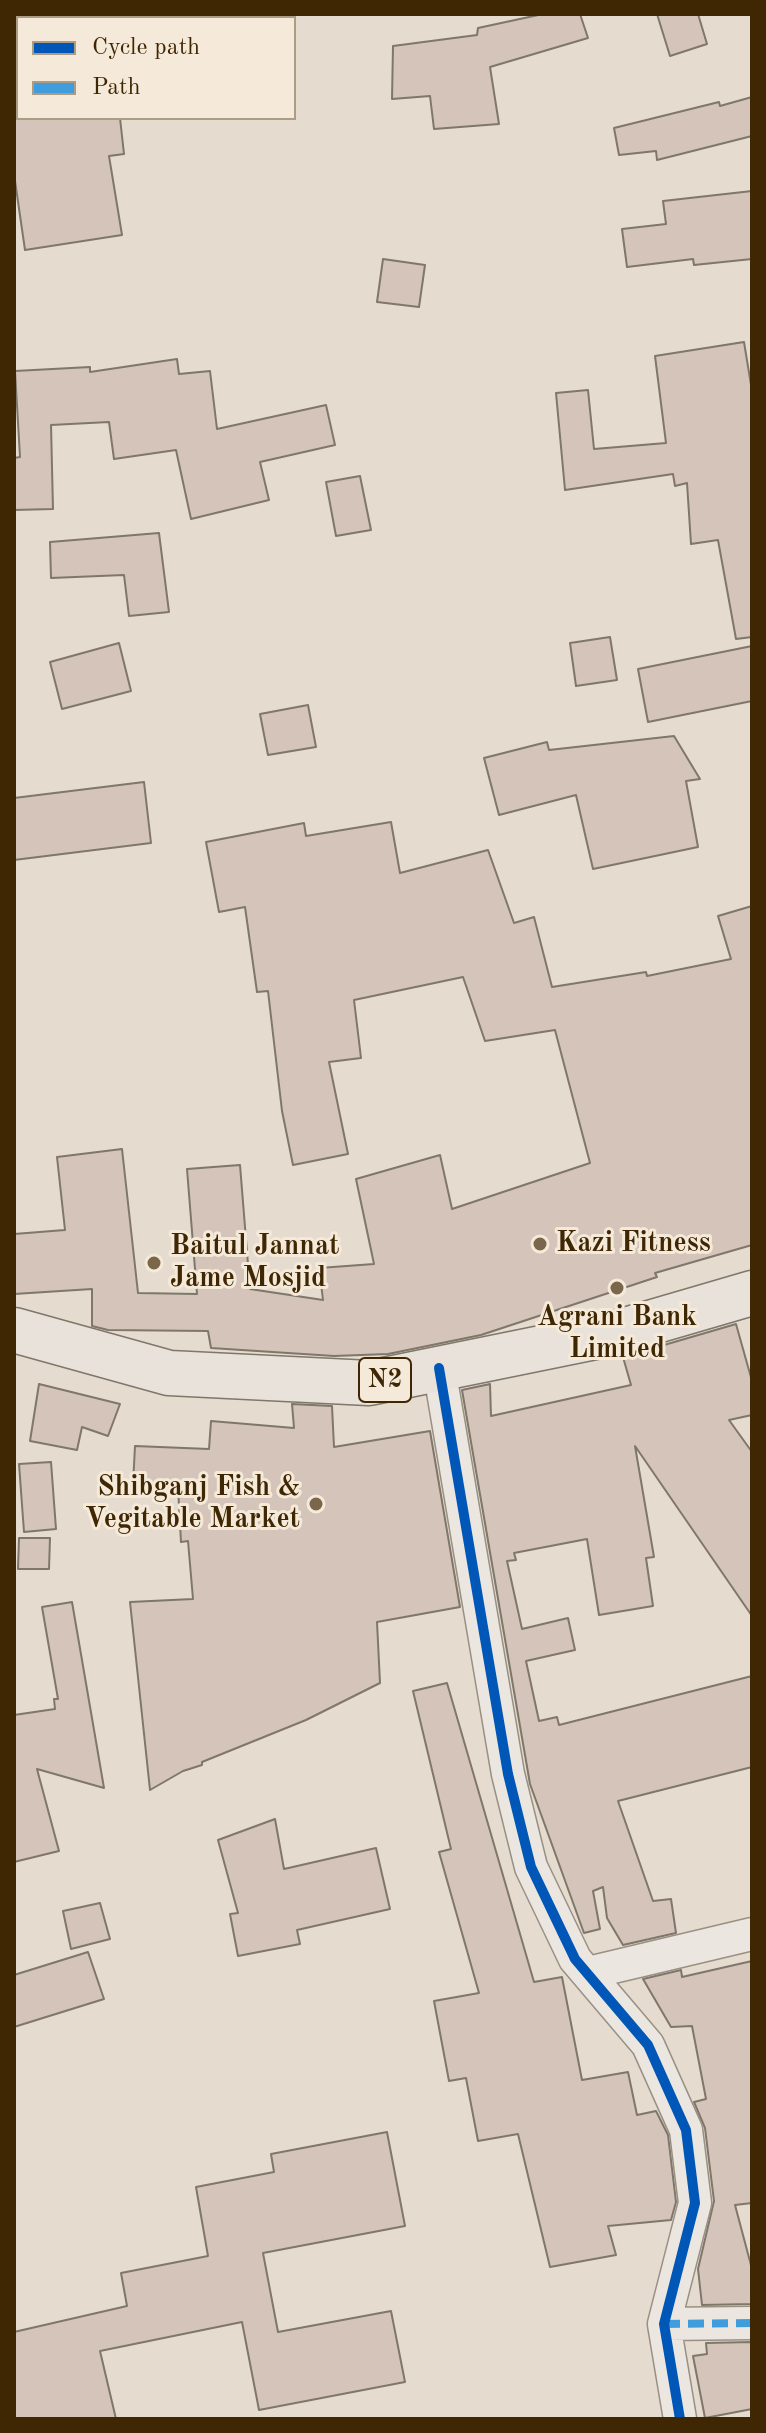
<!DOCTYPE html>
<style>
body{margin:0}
#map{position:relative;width:766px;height:2433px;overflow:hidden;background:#e5dccf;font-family:"Old Standard TT",serif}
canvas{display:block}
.frame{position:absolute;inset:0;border:16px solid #402704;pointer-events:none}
.legend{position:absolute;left:16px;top:16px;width:280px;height:104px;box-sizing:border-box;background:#f5ead9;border:2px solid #ad9c84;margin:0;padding:10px 14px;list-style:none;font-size:24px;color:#402704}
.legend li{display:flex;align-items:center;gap:16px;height:40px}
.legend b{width:40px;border:2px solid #ad9c84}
</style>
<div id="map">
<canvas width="766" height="2433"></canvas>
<div class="frame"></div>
<ul class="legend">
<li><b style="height:10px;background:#0057b8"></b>Cycle path</li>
<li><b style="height:10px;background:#3f9cdd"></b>Path</li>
</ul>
</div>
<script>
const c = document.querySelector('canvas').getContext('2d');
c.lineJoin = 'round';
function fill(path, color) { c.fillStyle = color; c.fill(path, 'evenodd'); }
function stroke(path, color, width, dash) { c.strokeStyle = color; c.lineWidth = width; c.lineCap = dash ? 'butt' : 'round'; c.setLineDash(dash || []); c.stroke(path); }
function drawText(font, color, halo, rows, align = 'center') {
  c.font = font + ' "Old Standard TT",serif'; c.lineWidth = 6; c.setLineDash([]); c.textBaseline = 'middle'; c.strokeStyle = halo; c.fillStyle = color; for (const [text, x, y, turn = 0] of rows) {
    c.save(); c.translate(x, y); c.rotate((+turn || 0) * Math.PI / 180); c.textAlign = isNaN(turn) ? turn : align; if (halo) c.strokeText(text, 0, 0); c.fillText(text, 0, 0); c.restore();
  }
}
const building = new Path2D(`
 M543,14H580L588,38L490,67L499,124L434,129L430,96L392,99L393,46L477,35L478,28Z
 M657,14H698L707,44L670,56Z
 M752,97V136L657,160L656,151L619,155L614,128L719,102L720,106Z
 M14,118H120L124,154L109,156L122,235L25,250L14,174Z
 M752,191V259L694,265L693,259L627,267L622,229L666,224L663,201Z
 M383,259L425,265L419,307L377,302Z
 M744,342L752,391V637L736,639L718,540L691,544L687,483L675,486L673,474L565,490L556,393L588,390L594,449L666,443L655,356Z
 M177,359L179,374L210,371L217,429L326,405L335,445L260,462L269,500L191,519L176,450L114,459L109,422L51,425L53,509L14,510V458L20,457L15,371L90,367V372Z
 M360,476L371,530L336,536L326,482Z
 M159,533L169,612L129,616L124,575L51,578L50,542Z
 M610,637L617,680L576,686L570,643Z
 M119,643L131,691L62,709L50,662Z
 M752,646V701L648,722L638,669Z
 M308,705L316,747L268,755L260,714Z
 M674,736L700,779L686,781L698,847L593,869L576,795L499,815L484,758L547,742L549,750Z
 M144,782L151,843L14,860V798Z
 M391,822L400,873L488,850L514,923L534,917L552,987L646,972L647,976L731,959L718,916L752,906V1245L655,1273L657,1277L481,1335L388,1354L334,1356L211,1348L208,1331L108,1330L92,1326V1289L14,1294V1234L65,1230L57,1157L122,1149L138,1293L197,1294L187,1169L240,1165L250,1289L323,1300L319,1268L374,1264L356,1179L440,1155L452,1209L590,1163L555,1030L485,1041L463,977L354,1000L361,1058L329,1062L348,1154L293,1165L282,1111L268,991L257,992L245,907L219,912L206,842L304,823L306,836Z
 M736,1324L752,1381V1415L729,1420L752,1452V1616L635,1446L654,1557L646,1558L653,1606L599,1615L587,1539L514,1553L516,1560L507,1561L522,1629L568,1618L575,1650L526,1661L539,1721L557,1717L559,1725L752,1676V1767L618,1801L653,1901L671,1899L676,1933L623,1945L607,1918L603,1887L593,1891L600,1929L584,1933L530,1784L462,1390L490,1384L491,1416L631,1385L623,1357Z
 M39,1384L120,1404L108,1436L82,1427L77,1450L30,1441Z
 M292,1404L332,1406L334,1447L430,1431L460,1607L377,1622L380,1683L306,1720L202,1762V1765L183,1771L150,1790L130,1602L193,1599L188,1541L181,1542L178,1487L133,1485L135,1446L209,1449L211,1421L294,1428Z
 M51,1462L56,1529L24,1532L19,1464Z
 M19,1538H50L49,1569H18Z
 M72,1602L104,1788L37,1769L59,1851L14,1862V1715L55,1709L54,1699H58L42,1607Z
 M447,1683L534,1982L562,1977L582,2080L628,2072L637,2115L656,2111L668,2135L676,2202L671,2220L608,2226L616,2255L550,2267L518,2134L478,2141L466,2078L449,2081L434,2001L479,1993L439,1852L451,1849L413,1691Z
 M275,1819L284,1869L376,1848L390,1909L297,1930L300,1944L238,1956L230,1914L238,1913L218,1840Z
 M100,1903L110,1939L71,1949L63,1911Z
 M88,1952L104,1999L14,2027V1975Z
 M752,1961V2203L735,2205L752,2269V2304L702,2305L698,2269L714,2201L705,2128L694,2102L706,2099L692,2026L671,2027L643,1979L681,1970L682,1977Z
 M387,2132L405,2226L263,2253L278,2332L391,2311L405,2382L259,2410L242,2322L100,2351L116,2419H14V2332L127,2306L121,2273L208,2256L196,2187L274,2172L271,2154Z
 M752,2342V2409L705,2418L693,2356L707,2354L706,2343Z`);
fill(building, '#d4c4b9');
stroke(building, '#7f776a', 2);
const street = new Path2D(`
 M439,1368L508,1774L531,1867L575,1959L648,2045L686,2130L695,2203L664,2324L680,2419
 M588,1973L752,1934
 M664,2324L752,2323`);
const highway = new Path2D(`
 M14,1330L169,1373L369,1383L615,1333L752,1293`);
stroke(street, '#999084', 35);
stroke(highway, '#7f776a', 47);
stroke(street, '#ebe6df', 32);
stroke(highway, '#e8e2da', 44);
stroke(new Path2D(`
 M664,2324L752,2323`), '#3f9cdd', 8, [16, 8]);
stroke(new Path2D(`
 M439,1368L508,1774L531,1867L575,1959L648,2045L686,2130L695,2203L664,2324L680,2419`), '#0057b8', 10);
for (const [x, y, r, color] of [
 [540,1244,8,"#7a664b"],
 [154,1263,8,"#7a664b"],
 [617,1288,8,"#7a664b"],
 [316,1504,8,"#7a664b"]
]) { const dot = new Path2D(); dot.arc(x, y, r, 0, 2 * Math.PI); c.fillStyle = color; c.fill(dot); stroke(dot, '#f5ead9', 3); }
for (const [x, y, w] of [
 [385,1380,52]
]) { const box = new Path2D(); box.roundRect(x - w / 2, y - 22, w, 44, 6); c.fillStyle = '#f5ead9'; c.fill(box); stroke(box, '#402704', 2); }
drawText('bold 26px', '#402704', null, [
 ["N2",385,1380]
]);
drawText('bold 28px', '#402704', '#f5ead9', [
 ["Kazi Fitness",556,1244],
 ["Baitul Jannat",170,1247],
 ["Jame Mosjid",170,1279],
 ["Agrani Bank",617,1318,"center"],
 ["Limited",617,1350,"center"],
 ["Shibganj Fish &",300,1488,"right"],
 ["Vegitable Market",300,1520,"right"]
], 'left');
</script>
